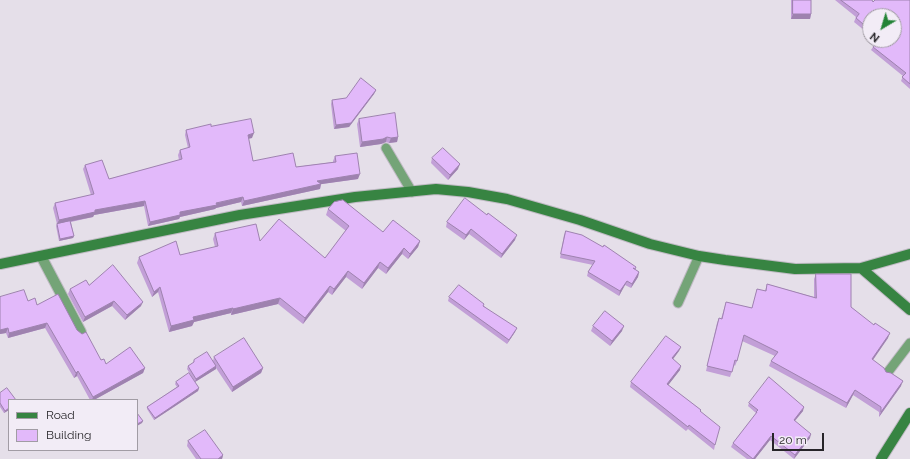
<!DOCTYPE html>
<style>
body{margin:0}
#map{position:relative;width:910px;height:459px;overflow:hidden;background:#e5dfe9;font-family:Raleway,sans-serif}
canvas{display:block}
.legend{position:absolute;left:8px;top:399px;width:130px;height:52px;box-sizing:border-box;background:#f2ecf6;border:1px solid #a19ca4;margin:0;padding:5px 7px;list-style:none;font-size:12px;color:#272529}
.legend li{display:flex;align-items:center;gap:8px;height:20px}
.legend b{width:20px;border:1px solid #a19ca4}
.north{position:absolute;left:862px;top:8px;width:40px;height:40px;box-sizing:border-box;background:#f2ecf6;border:1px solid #a19ca4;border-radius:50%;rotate:218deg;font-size:11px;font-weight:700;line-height:16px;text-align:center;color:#272529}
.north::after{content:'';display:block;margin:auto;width:14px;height:18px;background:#238336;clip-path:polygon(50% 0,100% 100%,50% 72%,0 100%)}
.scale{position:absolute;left:772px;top:433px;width:52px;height:18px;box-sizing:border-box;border:2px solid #272529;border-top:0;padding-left:5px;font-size:12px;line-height:14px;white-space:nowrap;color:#272529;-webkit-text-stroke:3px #f2ecf6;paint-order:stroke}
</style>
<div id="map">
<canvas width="910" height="459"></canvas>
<ul class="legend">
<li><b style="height:5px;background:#378442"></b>Road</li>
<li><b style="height:11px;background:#e2b9fa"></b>Building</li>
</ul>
<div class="north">N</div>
<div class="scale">20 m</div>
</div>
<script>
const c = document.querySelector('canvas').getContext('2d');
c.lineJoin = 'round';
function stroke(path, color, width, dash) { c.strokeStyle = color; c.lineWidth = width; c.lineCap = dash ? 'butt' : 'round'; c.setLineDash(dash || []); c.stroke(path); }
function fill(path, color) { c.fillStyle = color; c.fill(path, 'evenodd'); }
const lane = new Path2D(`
 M386,148L412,192
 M678,303L699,256
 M888,372L910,343`);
const street = new Path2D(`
 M41,256L81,332`);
const secondary = new Path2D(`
 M0,264L240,215L355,197L436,189L468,192L507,199L580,220L650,244L699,256L725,260L795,269L861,268L910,254
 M861,268L910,310
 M881,459L910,413`);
stroke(lane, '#bfbac3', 11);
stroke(street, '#bfbac3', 12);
stroke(secondary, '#bfbac3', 12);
stroke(lane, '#74a477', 9);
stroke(street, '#74a477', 10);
stroke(secondary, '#378442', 10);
fill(new Path2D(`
 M791,0H811V14L810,19H791Z
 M835,0H872L873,2L910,0V89L901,81L903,76L871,50L873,47L878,41L876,40H894L870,16V35L854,22L856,17Z
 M376,90L374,94L349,127L334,129L331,104L332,100L346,98Z
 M359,119L398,137L397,142L389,143L386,142L381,144L360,147L357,124Z
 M211,126L252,138L248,139L253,161L296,167L333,162V161L335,156L358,179L321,184L320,189L242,206L241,202L216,208L215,209L180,217L179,219L148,226L144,206L94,215L93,217L71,222L74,236L73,238L59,241L56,226L57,224L53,208L55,203L91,195L83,169L85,165L109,179L179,160L178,155L180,150L188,148L185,135L186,130Z
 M432,158L458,169L448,180L431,163Z
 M328,209L383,232L420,241L418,247L408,259L402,254L386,274L378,268L362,289L346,277L332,295L328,292L303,324L278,304L231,315V313L194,322L192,326L169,332L158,292L152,297L137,263L139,257L180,255L215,247L213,239L215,233L260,241L325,258L346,231L326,215Z
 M487,215L515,240L501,258L469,234L464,240L446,227L447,222Z
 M566,231L636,267L635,269L639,272L638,277L631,288L625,285L619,296L587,276L588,272L593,265L560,258L564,235Z
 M816,274L851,307L888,338L873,360L901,386L879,417V412L853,395L846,408L769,366L771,361L775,356L742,341L737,361L735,366L734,365L730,377L706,371L717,323L719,318L721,319L726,302L752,308L757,289L765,291L767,284L814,297V279Z
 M89,285L141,306L125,320L112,306L83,322L68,294L70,289Z
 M449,297L484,306L515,332L507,344L448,301Z
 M28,301L37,305L77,330L101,360L106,364L145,368L143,373L94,400H90L77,376L74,378L45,328L8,338L6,333L0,334Z
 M593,326L622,331L610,346L591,331Z
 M681,347L679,351L673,359L680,370L668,385L701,410V412L715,445L714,450L688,429L686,431L630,387L631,382Z
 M214,357L263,368L261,373L232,392L216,368V369L195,382L187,369L188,366L193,363L194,360L213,361Z
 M176,382L199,388L198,391L154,420L147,409V407L177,387L175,384Z
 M0,393L9,410L4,413L0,407Z
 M749,403L803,411L795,421L810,438L794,459L770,440L755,459H747L731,447L733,443L755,415L756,413L748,406Z
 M188,441L223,455L222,459H196L187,446Z`), '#c29fd7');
fill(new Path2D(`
 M793,14H811L810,19H791Z
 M376,90L374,94L349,127L334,129L336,125Z
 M254,133L252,138L246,139L248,135Z
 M387,137L386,142L381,144L360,147L362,142Z
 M398,137L397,142L389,143L391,138Z
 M460,164L458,169L448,180L450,175Z
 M360,174L358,179L315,185L317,181Z
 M321,184L320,189L242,206L244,201Z
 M243,197L241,202L216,208L215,209L180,217L179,219L148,226L150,222L180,212Z
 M145,201L144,206L94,215L93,217L57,224L59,220L95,210Z
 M471,229L469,234L464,240L466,235Z
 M517,235L515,240L501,258L502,254Z
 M74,236L73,238L59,241L60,239Z
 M420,241L418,247L408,259L410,254Z
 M404,248L402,254L386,274L388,268Z
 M380,262L378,268L362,289L364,283Z
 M348,271L346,277L332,295L334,289Z
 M639,272L638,277L631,288L632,284Z
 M627,281L625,285L619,296L620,291Z
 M330,286L328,292L303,324L305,318Z
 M160,287L158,292L152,297L154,292Z
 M280,298L278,304L231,315L233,309Z
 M114,301L112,306L83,322L85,317Z
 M143,302L141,306L125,320L127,315Z
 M233,308L231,313L194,322L192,326L169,332L171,326L193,317Z
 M47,323L45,328L8,338L9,333Z
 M624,326L622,331L610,346L612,341Z
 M8,328L6,333L0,334V330Z
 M517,328L515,332L507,344L509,340Z
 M890,333L888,338L870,364L872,359Z
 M681,347L679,351L670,363L672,358Z
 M216,366V369L195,382L196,379Z
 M681,366L680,370L666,388L667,384Z
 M145,368L143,373L94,400H92L93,397Z
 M263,368L261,373L232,392L233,387Z
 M78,371L77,376L74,378L76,373Z
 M903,381L901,386L879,417L881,412Z
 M199,388L198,391L154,420L155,418Z
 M855,390L853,395L846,408L847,403Z
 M804,407L803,411L792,424L794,420Z
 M9,408V410L4,413L5,411Z
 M143,421L142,423L137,426V424Z
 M811,434L810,438L794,459L795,455Z
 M771,436L770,440L755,459H753Z
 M223,455L222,459H218Z`), '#9e82af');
const building = new Path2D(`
 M793,0H811V14H793Z
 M841,0H872L873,2L875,0H910V84L902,77L906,73L873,47L878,40H894V16H870V30L856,18L859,14Z
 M361,78L376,90L351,123L336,125L332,100L346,98Z
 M395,113L398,137L391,138L387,137L383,139L362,142L359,119Z
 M251,119L254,133L248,135L253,161L293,153L296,167L336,162L335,156L357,153L360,174L317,181L321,184L244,201L243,197L216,203L217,205L180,212V215L150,222L145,201L95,210V212L59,220L55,203L94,194L85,165L102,160L109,179L182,159L180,150L190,147L186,130L211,124V126Z
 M443,148L460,164L450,175L432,158Z
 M465,198L487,215L488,213L517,235L502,254L471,229L466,235L447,222Z
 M343,200L383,232L393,220L420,241L410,254L404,248L388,268L380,262L364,283L348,271L334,289L330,286L305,318L280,298L233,309V308L193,317L194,320L171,326L160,287L154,292L139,257L176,241L180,255L218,246L215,233L256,224L260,241L279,219L325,258L349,226L328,209L334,202Z
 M70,221L74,236L60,239L57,224Z
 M566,231L582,235L603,247L604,245L636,267L635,269L633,268L639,272L632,284L627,281L620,291L588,272L595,261L561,254Z
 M113,265L143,302L127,315L114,301L85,317L70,289L86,280L89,285Z
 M816,274H851V307L874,325L875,323L890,333L872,359L884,368L886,372L891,373L903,381L881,412V407L855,390L847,403L771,361L778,352L744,335L737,361L735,360L732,372L707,366L719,318L722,319L726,302L752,308L757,289L766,291L767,284L816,298Z
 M459,285L484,304L483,306L517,328L509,340L449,297Z
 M24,290L28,301L35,298L37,305L58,294L77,330L82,334L86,332L101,360L104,359L106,364L130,347L145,368L93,397L78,371L76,373L47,323L9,333L8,328L0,330V297Z
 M605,311L624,326L612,341L593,326Z
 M666,336L681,347L672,358L681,366L667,384L701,410L700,411L720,427L715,445L689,425L688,427L631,382Z
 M244,338L263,368L233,387L214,357Z
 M207,352L216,366L196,379L188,366L194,362V360Z
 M189,373L199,388L155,418L147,407L179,386L176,382Z
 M769,377L804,407L794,420L811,434L795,455L771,436L753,459L733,443L757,412H756L758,410L749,403Z
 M7,388L16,400H9V408L5,411L0,403V393Z
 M137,413L143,421L137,424Z
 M205,430L223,455L218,459H201L188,441Z`);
fill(building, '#e2b9fa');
stroke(building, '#9e82af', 1);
</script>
